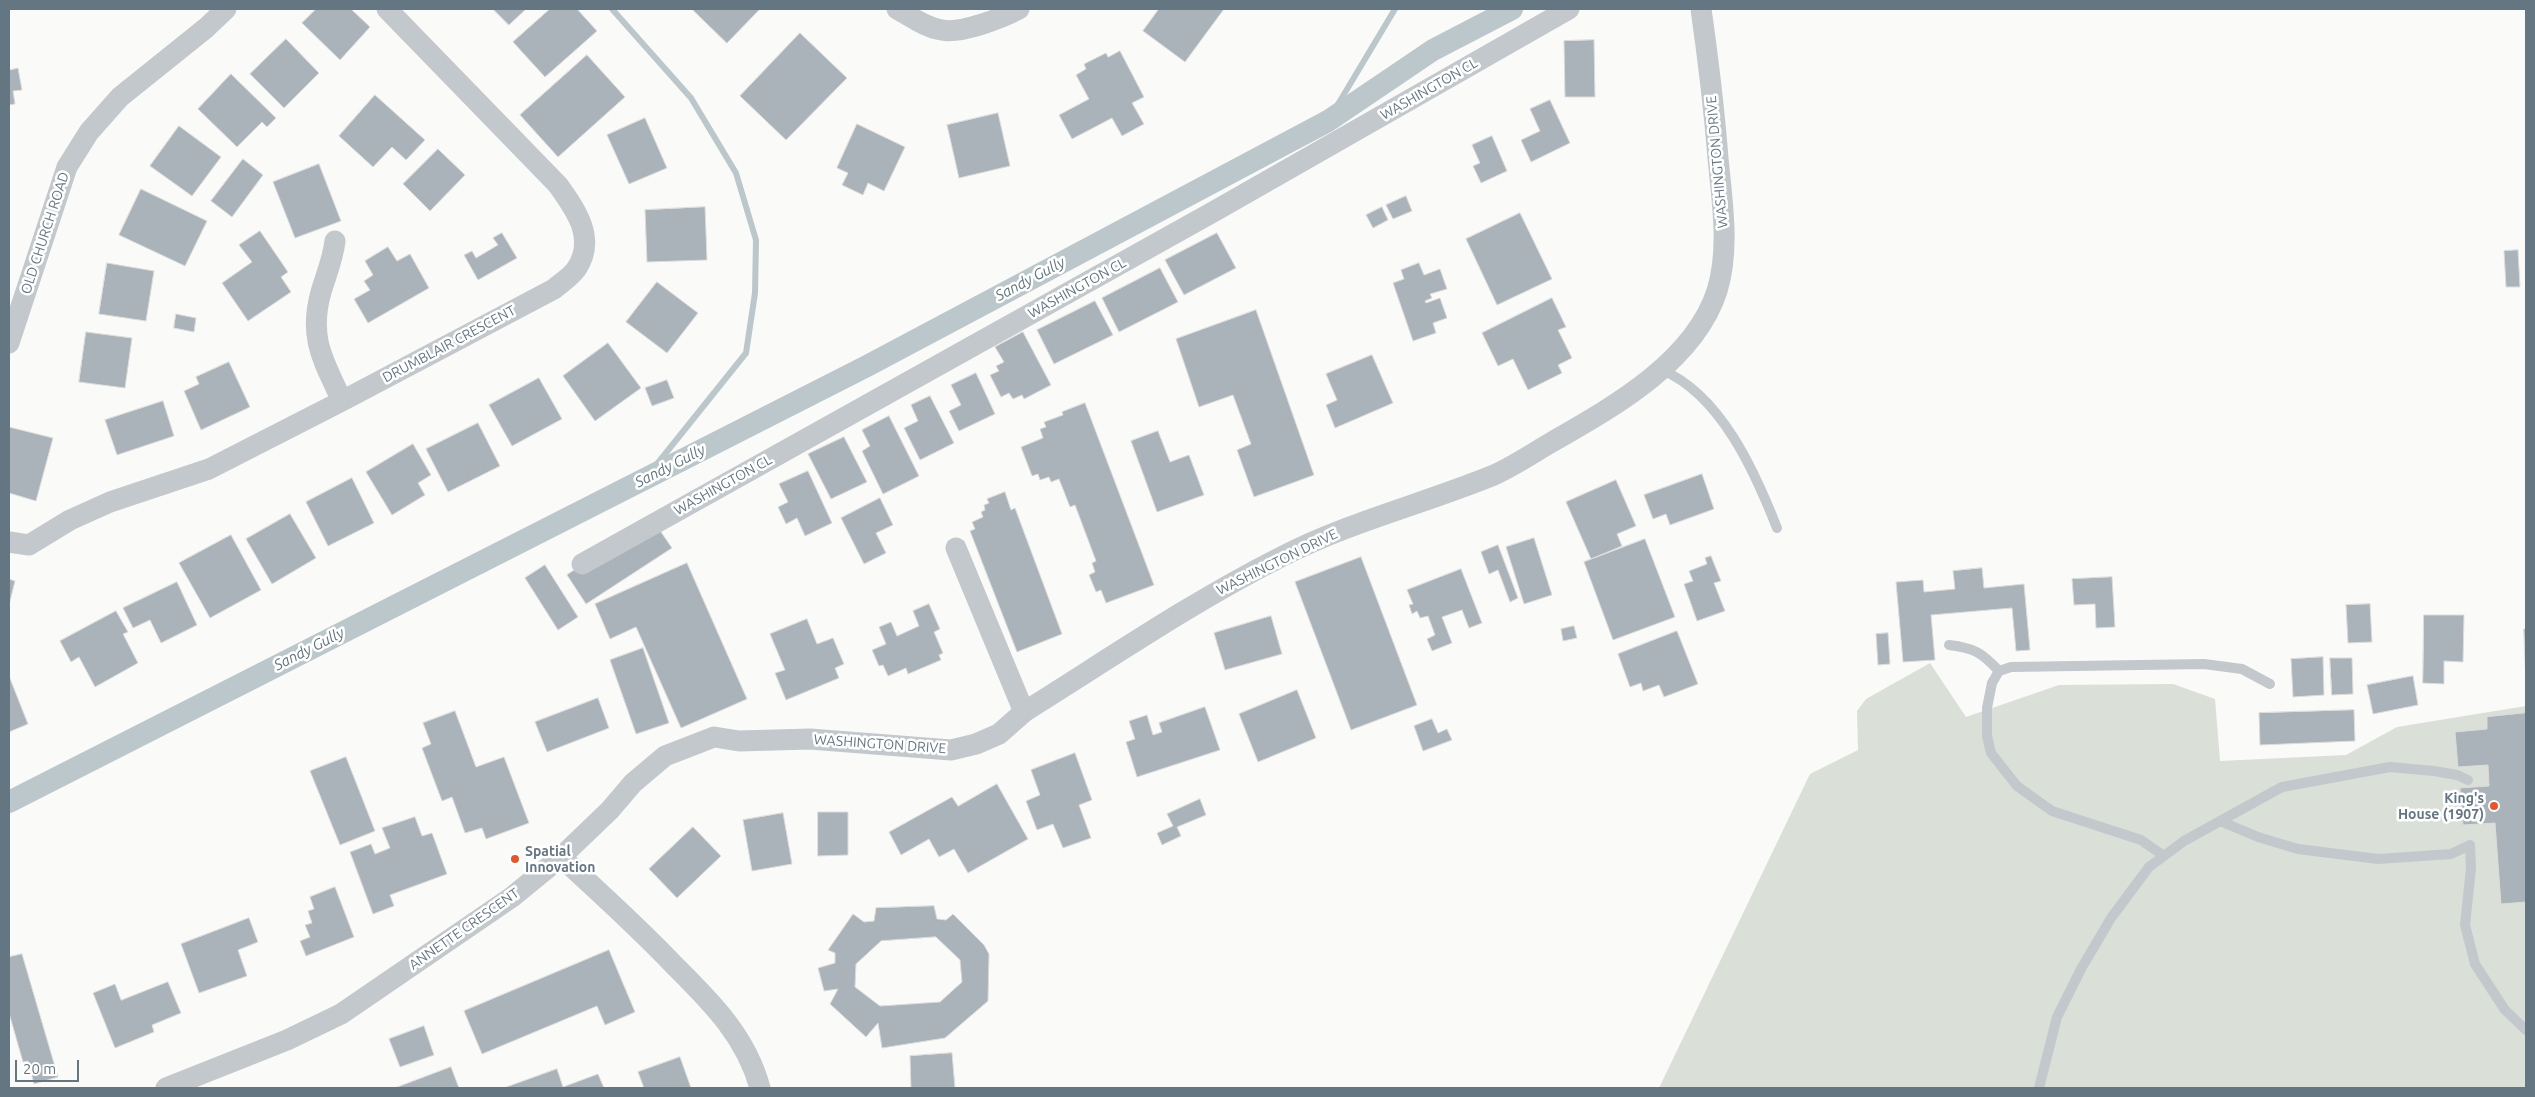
<!DOCTYPE html>
<style>
body{margin:0}
#map{position:relative;width:2535px;height:1097px;overflow:hidden;background:#fafaf8;font-family:Ubuntu,sans-serif}
canvas{display:block}
.frame{position:absolute;inset:0;border:10px solid #657683;pointer-events:none}
.scale{position:absolute;left:15px;top:1060px;width:64px;height:22px;box-sizing:border-box;border:2px solid #657683;border-top:0;padding-left:6px;font-size:15px;line-height:18px;white-space:nowrap;color:#657683;-webkit-text-stroke:4px #fff;paint-order:stroke}
</style>
<div id="map">
<canvas width="2535" height="1097"></canvas>
<div class="frame"></div>
<div class="scale">20 m</div>
</div>
<script>
const c = document.querySelector('canvas').getContext('2d');
c.lineJoin = 'round';
function fill(path, color) { c.fillStyle = color; c.fill(path, 'evenodd'); }
function stroke(path, color, width, dash) { c.strokeStyle = color; c.lineWidth = width; c.lineCap = dash ? 'butt' : 'round'; c.setLineDash(dash || []); c.stroke(path); }
function drawText(font, color, halo, rows, align = 'center') {
  c.font = font + ' Ubuntu,sans-serif'; c.lineWidth = 5; c.setLineDash([]); c.textBaseline = 'middle'; c.strokeStyle = halo; c.fillStyle = color; for (const [text, x, y, turn = 0] of rows) {
    c.save(); c.translate(x, y); c.rotate((+turn || 0) * Math.PI / 180); c.textAlign = isNaN(turn) ? turn : align; if (halo) c.strokeText(text, 0, 0); c.fillText(text, 0, 0); c.restore();
  }
}
fill(new Path2D(`
 M1930,663L1966,717L2059,685L2173,684L2215,699L2220,761L2346,755L2397,727L2526,706V1088H1659L1810,774L1858,750L1857,711L1866,699Z`), '#dadfd7');
stroke(new Path2D(`
 M612,9L691,98L736,173L756,240L755,293L746,353L645,479
 M1328,121L1395,9`), '#bbc7cb', 6);
stroke(new Path2D(`
 M9,802L867,366L1328,121L1433,50L1512,9`), '#bbc7cb', 22);
const building = new Path2D(`
 M316,9H351L370,27L340,60L302,23Z
 M493,9H526L509,25Z
 M550,9H577L597,31L545,77L513,42Z
 M692,9H760L727,43Z
 M1159,9H1224L1185,62L1143,31Z
 M800,33L847,78L786,140L740,96Z
 M286,39L319,73L284,108L250,74Z
 M1594,40L1595,97H1565L1564,41Z
 M1120,51L1144,97L1132,103L1144,124L1122,136L1112,118L1072,139L1059,115L1089,99L1076,75L1086,69L1084,64L1106,53L1108,57Z
 M587,55L625,97L558,157L520,115Z
 M9,65L10,70L18,68L22,90L13,91L15,104L9,105Z
 M231,74L276,118L267,127L262,122L237,147L198,109Z
 M375,95L425,140L406,160L392,147L373,167L339,136Z
 M1550,100L1570,143L1531,162L1521,140L1540,131L1530,109Z
 M998,113L1010,166L959,178L947,125Z
 M645,118L667,168L629,184L607,135Z
 M857,124L905,147L884,191L868,183L863,195L842,185L848,173L837,168Z
 M179,126L221,157L192,196L150,166Z
 M1492,136L1507,171L1481,183L1473,166L1480,163L1472,145Z
 M438,149L465,175L430,211L403,184Z
 M243,159L263,175L232,217L211,201Z
 M319,164L341,221L295,238L273,182Z
 M141,189L207,221L185,266L119,235Z
 M1406,196L1412,211L1393,219L1386,205Z
 M705,207L707,260L647,262L645,210Z
 M1382,207L1388,220L1373,228L1366,215Z
 M1520,213L1552,279L1497,305L1466,239Z
 M260,231L288,272L281,277L291,292L248,321L222,283L252,262L239,245Z
 M502,233L517,258L478,280L464,255L472,251L476,258L498,245L493,238Z
 M1217,233L1236,268L1184,295L1165,260Z
 M388,247L397,261L410,254L429,288L368,323L354,299L370,290L364,281L373,275L365,261Z
 M2518,250L2520,287H2506L2504,251Z
 M107,263L154,271L146,321L99,314Z
 M1419,263L1424,275L1440,269L1447,289L1430,294L1432,298L1425,301L1426,303L1440,298L1447,318L1433,323L1436,333L1413,341L1393,283L1404,279L1401,270Z
 M1160,268L1178,302L1119,332L1102,298Z
 M657,282L698,313L667,353L626,322Z
 M1552,298L1566,327L1558,330L1572,358L1558,365L1562,373L1528,390L1513,359L1498,366L1482,333Z
 M1095,301L1113,335L1054,364L1037,330Z
 M1256,310L1314,475L1254,497L1237,450L1251,444L1233,395L1199,407L1176,339Z
 M176,314L196,318L194,332L174,328Z
 M86,332L132,338L125,388L79,382Z
 M1023,332L1051,385L1024,399L1022,395L1013,399L1009,393L1001,397L990,375L999,371L996,366L1004,362L995,347Z
 M608,343L641,388L595,421L563,376Z
 M1372,355L1393,403L1335,428L1326,405L1337,400L1326,374Z
 M229,362L250,407L201,430L184,391L199,384L196,377Z
 M976,373L995,414L959,431L949,411L961,405L951,385Z
 M539,378L562,419L512,446L489,405Z
 M667,380L674,398L652,406L645,388Z
 M930,396L954,443L920,460L904,428L918,421L911,405Z
 M163,401L174,436L117,455L105,420Z
 M1085,403L1154,585L1106,603L1101,590L1096,592L1089,575L1095,572L1092,563L1096,561L1075,505L1070,507L1059,479L1051,482L1049,477L1040,480L1038,474L1032,476L1021,447L1043,438L1040,429L1046,427L1044,422L1063,415L1062,412Z
 M889,416L919,476L883,494L862,451L870,446L862,430Z
 M478,423L500,466L448,492L426,449Z
 M9,427L53,438L36,501L9,493Z
 M1158,431L1170,462L1189,455L1204,495L1157,512L1131,441Z
 M844,437L867,482L831,499L808,454Z
 M413,444L431,475L418,483L425,495L392,515L366,472Z
 M808,471L832,523L805,536L797,518L786,524L778,507L788,502L779,484Z
 M1702,474L1714,509L1670,525L1666,514L1653,519L1644,495Z
 M352,478L374,523L328,546L306,502Z
 M1616,480L1636,526L1617,534L1622,546L1591,559L1566,502Z
 M1005,492L1011,510L1015,508L1062,634L1017,652L970,531L975,529L972,522L983,517L981,512L985,510L984,505L989,503L987,499Z
 M880,498L893,525L876,533L886,553L864,564L841,518Z
 M290,514L316,558L272,584L246,539Z
 M652,519L672,548L586,604L567,575Z
 M231,535L261,590L210,618L179,563Z
 M1534,538L1552,595L1524,604L1506,547Z
 M1645,539L1675,617L1613,640L1584,562Z
 M1498,545L1518,598L1510,602L1498,570L1489,574L1481,552Z
 M1711,556L1721,581L1714,583L1725,611L1697,621L1684,584L1693,581L1689,571L1707,564L1705,558Z
 M1361,557L1417,705L1351,730L1295,582Z
 M687,563L747,699L681,728L636,627L610,639L595,604Z
 M545,565L578,617L558,630L525,578Z
 M1982,568L1984,588L2024,584L2030,650L2016,651L2012,608L1931,615L1935,660L1903,662L1896,582L1923,580L1924,592L1955,589L1953,571Z
 M1461,569L1482,623L1469,628L1462,610L1442,617L1452,643L1432,651L1427,639L1435,635L1428,616L1420,618L1417,611L1412,614L1409,605L1413,604L1407,590Z
 M2112,577L2115,627L2096,628L2095,604L2074,605L2072,579Z
 M9,579L15,581L9,605Z
 M177,582L197,625L161,643L150,620L133,628L123,608Z
 M929,604L940,629L934,632L943,653L939,655L941,660L908,674L906,668L888,676L883,665L879,666L872,650L886,644L879,627L891,622L897,636L919,626L913,611Z
 M2370,604L2372,642L2348,643L2346,605Z
 M116,611L128,632L123,634L138,663L95,687L79,657L71,662L60,641Z
 M2424,615H2464L2463,662L2444,661V684L2423,683Z
 M1271,616L1282,654L1225,670L1214,633Z
 M807,619L817,644L833,638L844,664L835,668L839,678L786,700L775,673L785,670L770,634Z
 M1574,626L1577,638L1563,641L1561,629Z
 M2524,629H2526V683Z
 M1677,631L1698,684L1664,697L1659,685L1643,691L1641,683L1630,687L1618,654Z
 M1888,633L1890,664L1878,665L1876,634Z
 M643,648L669,723L636,734L610,660Z
 M2323,657L2324,695L2293,697L2291,659Z
 M2330,658H2352L2353,694L2332,695Z
 M9,676L28,724L9,732Z
 M2413,676L2418,705L2373,714L2367,685Z
 M1297,690L1316,738L1258,762L1239,714Z
 M598,698L609,728L547,752L535,722Z
 M1205,707L1220,750L1137,777L1126,742L1135,739L1129,721L1147,715L1153,735L1162,732L1159,723Z
 M2354,710L2355,741L2260,745L2259,713Z
 M455,711L476,767L504,757L529,823L486,839L482,828L465,833L452,797L442,801L422,748L431,744L423,723Z
 M2526,713V902L2501,904L2495,823L2463,825L2460,788L2489,786L2488,765L2458,767L2455,732L2487,729V717Z
 M1432,719L1438,733L1447,729L1452,740L1423,751L1414,726Z
 M1075,753L1092,800L1079,805L1091,838L1063,848L1053,824L1037,830L1026,801L1040,795L1031,770Z
 M346,757L375,831L340,845L310,771Z
 M997,784L1028,839L968,873L954,849L939,857L929,839L901,855L889,832L952,797L958,806Z
 M1200,799L1206,815L1177,827L1181,836L1162,845L1157,833L1173,826L1167,814Z
 M818,812H848V855L818,856Z
 M783,813L792,864L752,871L743,820Z
 M415,817L422,836L432,833L447,874L390,895L394,906L373,914L350,852L371,844L375,854L390,848L382,828Z
 M693,827L721,856L677,898L649,869Z
 M335,887L354,937L306,956L300,941L310,937L305,925L312,923L308,911L314,909L310,897Z
 M934,906L937,919L946,920L953,914L984,945L989,954L988,1001L945,1038L882,1048L878,1023L866,1037L830,1004L838,989L824,991L818,968L835,963V953L828,950L853,914L864,922L874,921L876,908ZM936,937L960,960L962,982L940,1002L880,1006L855,987L856,964L881,941Z
 M249,918L258,942L238,950L247,976L199,993L181,944Z
 M609,950L635,1012L605,1025L597,1006L482,1054L464,1011Z
 M22,954L58,1077L34,1084L28,1061L23,1062L9,1013V957Z
 M168,982L181,1013L152,1025L154,1032L115,1048L93,993L115,984L121,1000Z
 M424,1026L434,1055L400,1067L389,1039Z
 M952,1053L955,1088H911L910,1056Z
 M680,1057L691,1088H644L638,1072Z
 M451,1067L459,1088H395Z
 M557,1069L563,1087L598,1074L604,1088H504Z`);
fill(building, '#aab3b9');
stroke(building, '#dcdcda', 1);
stroke(new Path2D(`
 M1662,370C1721,395 1755,472 1777,528
 M1949,645C1975,648 1982,653 1999,671
 M2220,821L2258,837L2298,849L2378,859L2451,854L2470,845L2471,868L2465,925L2475,964L2505,1010L2526,1030
 M2164,856L2141,840L2052,811L2017,786L1991,753L1987,736V708L1992,683L1999,671L2011,667L2204,664L2242,669L2270,684
 M2039,1088L2057,1017L2081,969L2111,918L2149,867L2184,841L2282,787L2390,767L2434,771L2457,775L2468,780`), '#c3c8cc', 10);
stroke(new Path2D(`
 M897,9C910,16 926,28 942,30C961,34 1002,18 1019,9
 M335,241C333,259 326,275 321,292C308,339 324,361 342,401
 M9,343L67,167L89,132L120,97L206,28L226,9
 M9,542L29,545L70,520L110,502L209,469L342,401L554,289C561,283 572,276 577,268C596,238 576,210 558,185L387,9
 M956,548L1024,712
 M582,564L1213,212L1569,9
 M561,857C599,892 638,927 674,965C711,1002 746,1036 760,1088
 M166,1088L287,1040L341,1014L512,897L561,857L610,810L633,783L665,756L714,737L739,741L810,739L951,750L976,744L999,734L1024,712C1109,659 1192,602 1281,557C1349,522 1423,504 1494,475C1514,466 1533,453 1552,442C1613,407 1694,362 1717,291C1730,249 1722,201 1718,158C1714,108 1708,58 1701,9`), '#c3c8cc', 21);
for (const [x, y, r, color] of [
 [2494,806,5,"#e4572e"],
 [515,859,5,"#e4572e"]
]) { const dot = new Path2D(); dot.arc(x, y, r, 0, 2 * Math.PI); c.fillStyle = color; c.fill(dot); stroke(dot, '#fff', 2); }
drawText('14px', '#657683', '#fff', [
 ["WASHINGTON CL",1429,89,-30],
 ["WASHINGTON DRIVE",1717,162,-95],
 ["OLD CHURCH ROAD",45,233,-72],
 ["WASHINGTON CL",1077,288,-29],
 ["DRUMBLAIR CRESCENT",449,344,-28],
 ["WASHINGTON CL",723,485,-29],
 ["WASHINGTON DRIVE",1277,562,-26],
 ["WASHINGTON DRIVE",880,744,4],
 ["ANNETTE CRESCENT",464,929,-35]
]);
drawText('bold 14px', '#657683', '#fff', [
 ["King's",2484,798],
 ["House (1907)",2484,814],
 ["Spatial",525,851,"left"],
 ["Innovation",525,867,"left"]
], 'right');
drawText('italic 15px', '#60757c', '#fff', [
 ["Sandy Gully",1030,279,-28],
 ["Sandy Gully",670,466,-27],
 ["Sandy Gully",309,649,-27]
]);
</script>
